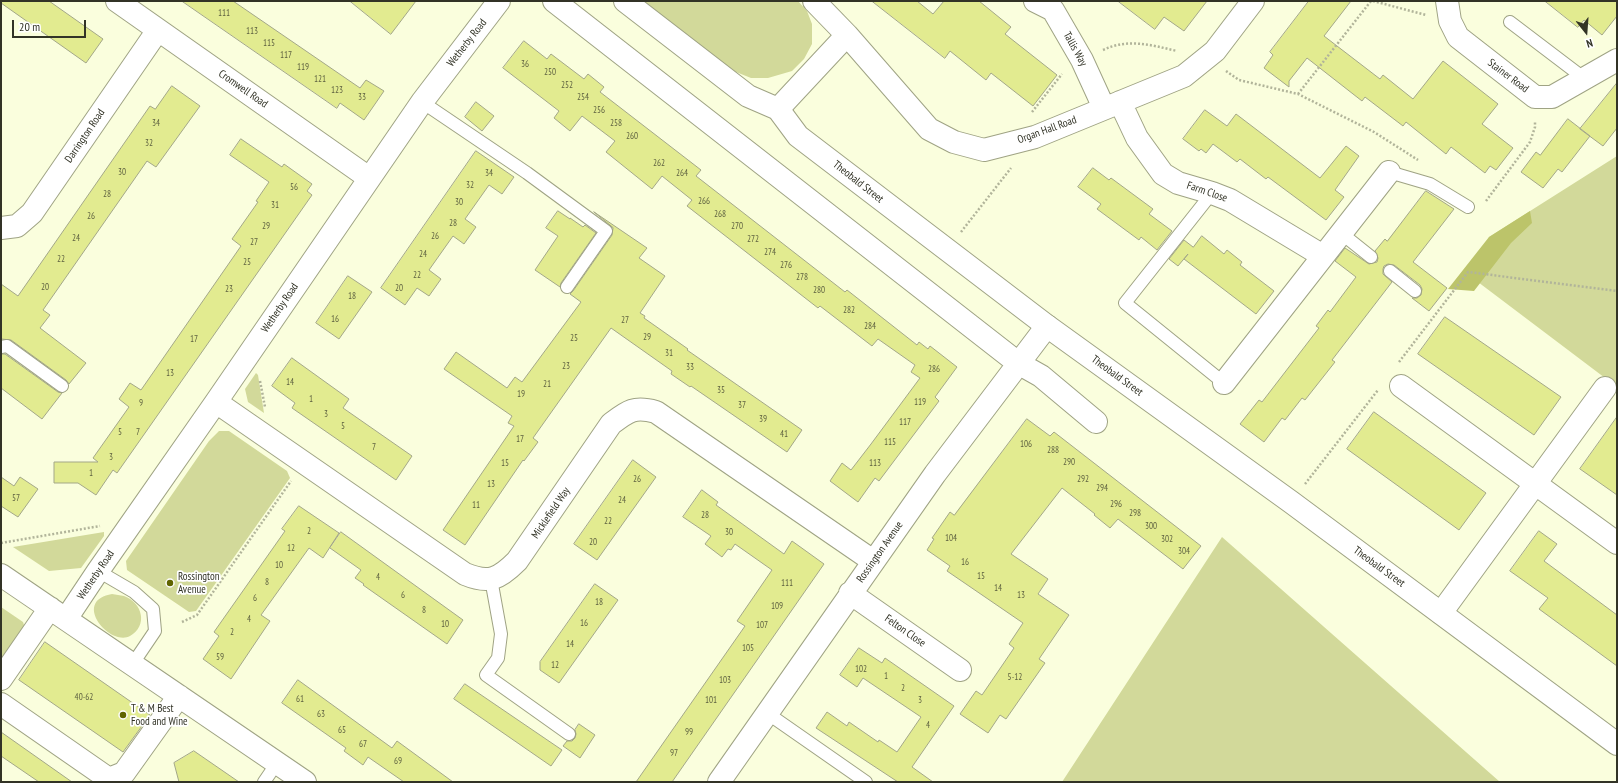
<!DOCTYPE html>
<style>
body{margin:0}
#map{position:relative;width:1618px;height:783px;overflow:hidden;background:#fafedd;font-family:"PT Sans Narrow",sans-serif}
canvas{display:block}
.frame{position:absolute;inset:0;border:2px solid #323326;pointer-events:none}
.north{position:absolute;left:1566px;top:12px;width:40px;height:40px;-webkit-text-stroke:3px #fff;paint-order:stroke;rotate:163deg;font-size:11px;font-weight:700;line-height:16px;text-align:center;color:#323326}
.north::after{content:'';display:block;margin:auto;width:14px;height:18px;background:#323326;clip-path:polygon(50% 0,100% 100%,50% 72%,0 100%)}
.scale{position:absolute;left:12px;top:20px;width:74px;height:18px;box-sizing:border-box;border:2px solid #323326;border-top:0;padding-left:5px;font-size:12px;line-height:14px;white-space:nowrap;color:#323326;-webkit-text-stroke:3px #fff;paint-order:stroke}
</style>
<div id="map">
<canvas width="1618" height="783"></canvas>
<div class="frame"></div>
<div class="north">N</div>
<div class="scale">20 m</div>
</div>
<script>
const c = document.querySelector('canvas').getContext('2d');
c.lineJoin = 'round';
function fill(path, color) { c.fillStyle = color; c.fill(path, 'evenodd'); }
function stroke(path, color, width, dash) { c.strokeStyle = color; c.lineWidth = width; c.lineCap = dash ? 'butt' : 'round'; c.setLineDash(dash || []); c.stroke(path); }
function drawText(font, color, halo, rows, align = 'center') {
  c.font = font + ' "PT Sans Narrow",sans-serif'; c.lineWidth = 3.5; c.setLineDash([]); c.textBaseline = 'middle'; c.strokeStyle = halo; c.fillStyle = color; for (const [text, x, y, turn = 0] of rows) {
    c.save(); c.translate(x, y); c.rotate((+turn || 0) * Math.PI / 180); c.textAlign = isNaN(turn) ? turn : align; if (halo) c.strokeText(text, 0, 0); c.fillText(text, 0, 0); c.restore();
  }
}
fill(new Path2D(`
 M643,1H798L807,11L812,24V44L804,59L792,71L768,78H751L731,70Z
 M1617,156V387L1474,279L1489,237Z
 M256,373L258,375L264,413L248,402L245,389Z
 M219,431H229L287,471L290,478L196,611L189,612L127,570L126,561L209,441Z
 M104,532V536L81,568L49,571L13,547Z
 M1222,537L1500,782H1062Z
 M112,594C116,595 120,595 124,596C143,603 148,626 130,636C110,647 71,601 112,594Z
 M1,607L23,622L25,628L1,662Z`), '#d2d99a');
fill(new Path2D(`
 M1530,211L1532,223L1511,243L1474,291L1448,289L1489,237Z`), '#bcc46a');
const building = new Path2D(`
 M1,1H49L103,39L86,63L1,3Z
 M182,1H233L360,88L366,80L384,91L364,120L340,103L337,108Z
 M350,1H416L391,34Z
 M872,1H917L933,14L944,1H979L1011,27L1005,34L1057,75L1033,106L991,73L986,80L950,51L945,58Z
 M1118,1H1207L1184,31L1164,17L1155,29Z
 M1309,1H1351L1324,36L1380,79L1383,75L1413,99L1443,61L1498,104L1482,124L1513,148L1496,170L1490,166L1485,173L1451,147L1446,154L1406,122L1403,126L1365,97L1362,101L1307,58L1289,81V87L1264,68L1273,55L1270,52Z
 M1545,1H1617V16L1602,35L1584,20L1578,27Z
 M524,41L547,59L551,54L584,79L588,74L604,87L600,92L701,170L696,176L845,292L847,290L917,345L919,342L928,349L930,346L957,367L935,397L939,401L879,481L875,478L858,502L830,481L842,463L851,470L871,444L920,378L911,372L915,365L878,339L872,346L820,306L818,308L687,206L692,200L662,176L652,189L606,152L615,141L582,116L570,131L554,118L559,111L503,68Z
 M1617,83V128L1603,146L1580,129Z
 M172,86L200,106L156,167L147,161L43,310L50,315L40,328L86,363L69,384L66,380L11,340L1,339V284L18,296L150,106L155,109Z
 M476,102L494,116L482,131L465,117Z
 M1205,110L1227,126L1236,114L1320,178L1346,146L1359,156L1335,190L1344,197L1326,220L1268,177L1266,179L1240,159L1237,162L1213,144L1206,153L1201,149L1199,151L1183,139Z
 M1568,119L1590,136L1562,172L1558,169L1543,188L1521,172L1536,152L1540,155Z
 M241,139L282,167L284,164L312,184L307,191L312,195L117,473L113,470L96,495L78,483H54V462H98L93,458L129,407L119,399L130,383L141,390L241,246L232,239L258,202L256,201L269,182L230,155Z
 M476,151L514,177L502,194L489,185L465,219L476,227L464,244L453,236L429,270L441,279L429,296L417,288L405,305L381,288Z
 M1093,168L1109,180L1111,178L1153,209L1149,214L1172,231L1157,250L1141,237L1139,240L1097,209L1101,204L1078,187Z
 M1426,191L1454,209L1413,262L1447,288L1429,311L1412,298H1417L1421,295L1422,289L1420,285L1394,265L1388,264L1384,266L1383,269V274L1392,282L1332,360L1335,362L1305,400L1302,398L1285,420L1282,418L1264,442L1240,424L1259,400L1262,402L1319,328L1316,326L1328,310L1330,312L1356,277L1335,261L1345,248L1369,264L1377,262L1378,258L1375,251L1385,239L1387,241Z
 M558,211L570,219V218L583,227L585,225L596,233L561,283L560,287L535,270L558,236L546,228Z
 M594,212L647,248L639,258L665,276L640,313L645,316L644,318L688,349L687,350L802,430L787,452L691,386L690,387L671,374L672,371L611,328L533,438L538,442L524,461L523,460L465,545L443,530L514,426L508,423L512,416L444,369L456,352L507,388L515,377L522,382L581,302L570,294L573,291L612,235L613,228Z
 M1202,236L1224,254L1227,250L1242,262L1240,265L1274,291L1256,314L1184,259L1188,254L1178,266L1169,259L1184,240L1193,247Z
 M348,276L372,292L339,339L316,323Z
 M1445,317L1561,397L1534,435L1418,354Z
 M1,354H5L58,392L62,393L42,419L1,388Z
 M292,358L349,399L343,408L412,456L396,480L292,408L295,403L272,386Z
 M1374,412L1486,493L1459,530L1347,449Z
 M1617,417V495L1580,469Z
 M1027,419L1050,436L1054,432L1201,546L1183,569L1118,519L1110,528L1094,515L1095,514L1062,488L1011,554L1048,579L1038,594L1069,615L1039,659L1045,663L1006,719L1000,715L988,733L960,714L976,691L982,695L1014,648L1009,644L1023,623L947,571L950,566L927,550L934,539L932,538L950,512L954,515Z
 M633,460L656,477L597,560L574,544Z
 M1,477L14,486L20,477L38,489L18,517L1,506Z
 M702,490L718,502L716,505L784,554L792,541L824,564L672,782H636L745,626L737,621L772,570L735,544L731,550L728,549L722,557L705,544L711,536L683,517Z
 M299,506L339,533L323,558L309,548L261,615L270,621L231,679L203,659L219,636L214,632L285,531L282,529Z
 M1539,531L1557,544L1544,561L1617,615V666L1539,609L1548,598L1510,571Z
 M341,532L463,620L447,644L363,585L364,584L355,578L361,570L330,548Z
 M595,584L618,600L559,683L540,670V662Z
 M45,642L150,715L123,752L19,680Z
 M859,648L882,663L885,658L954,706L912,767L933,782H898L816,728L827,712L847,726L849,722L878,742L879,740L897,752L921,717L863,678L857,687L840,675Z
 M298,680L392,748L397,741L453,782H404L368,757L363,765L344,751L346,748L282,703Z
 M465,684L562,750L551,766L454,699Z
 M579,724L595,735L580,758L563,746L567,741H572L575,738L576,734L575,730Z
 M1,732L72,782H39L1,756Z
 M194,751L239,782H179L174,763Z`);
fill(building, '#e2eb90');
stroke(building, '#a3a788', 1);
const service = new Path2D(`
 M1510,22L1585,79
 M422,102L527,173L606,231L567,287
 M1389,172L1430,184L1468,207
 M1212,193L1125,303L1224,383
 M1341,233L1371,257
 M1390,271L1415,291
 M1,347L7,346L62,386
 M98,571L134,592L153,609L155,631L132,665
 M491,579L501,634L498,658L486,675L569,734
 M767,713L866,782
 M264,782L277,763`);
const minor = new Path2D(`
 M117,1L369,178
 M554,1L1018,363L1041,376L1096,422
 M814,1L847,35L929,129L954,142L984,150L1035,137L1184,76L1215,51L1253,1
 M1035,1L1053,10L1082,60L1104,108
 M1447,1L1450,21L1458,37L1535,97H1552L1617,60
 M1120,102L1137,138L1163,174L1178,183L1212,193L1230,200L1323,256
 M778,109L847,35
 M1,228L17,226L32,213L158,30
 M1224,383L1389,172
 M1401,386L1617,543
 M216,402L465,574C489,584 499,579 517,561L611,424C628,411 634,406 656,412L873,561
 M1,575L305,782
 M850,593L960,670
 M1441,613L1605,388
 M66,619L98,571L216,402L422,102L499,1
 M1,679L50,608
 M1,704L109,779L124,773L179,696
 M719,782L935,474L1047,326`);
const tertiary = new Path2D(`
 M625,1L748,96L778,109L798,136L1047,326L1291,502L1617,744`);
stroke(service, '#9fa384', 14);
stroke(minor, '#9fa384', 24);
stroke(tertiary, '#9fa384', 24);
stroke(new Path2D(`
 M1373,1L1426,15
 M1103,50C1128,38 1151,45 1177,51
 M1226,71L1239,80L1298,94L1374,132L1418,160
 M1298,94L1371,1
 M1032,112L1062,74
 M1486,201L1530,142L1535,127V121
 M961,232L1011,168
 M1399,362L1468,272L1617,291
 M260,381L265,407
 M1305,484L1378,390
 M1,543L100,526
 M182,622L197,615L291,481`), '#b1b49a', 2.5, [2, 2]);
stroke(service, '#fff', 12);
stroke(minor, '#fff', 22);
stroke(tertiary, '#fff', 22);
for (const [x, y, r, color] of [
 [170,583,4,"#5f6400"],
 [123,715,4,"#5f6400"]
]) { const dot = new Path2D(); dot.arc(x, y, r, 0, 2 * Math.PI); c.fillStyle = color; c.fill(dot); stroke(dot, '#fff', 1.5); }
drawText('9px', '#5e6140', null, [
 ["111",224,13],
 ["113",252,31],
 ["115",269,43],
 ["117",286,55],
 ["36",525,64],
 ["119",303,67],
 ["250",550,72],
 ["121",320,79],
 ["252",567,85],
 ["123",337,90],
 ["33",362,97],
 ["254",583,97],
 ["256",599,110],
 ["34",156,123],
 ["258",616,123],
 ["260",632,136],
 ["32",149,143],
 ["262",659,163],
 ["30",122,172],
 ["34",489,173],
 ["264",682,173],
 ["32",470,185],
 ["56",294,187],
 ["28",107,194],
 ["266",704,201],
 ["30",459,202],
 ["31",275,205],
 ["268",720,214],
 ["26",91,216],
 ["28",453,223],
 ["29",266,226],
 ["270",737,226],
 ["26",435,236],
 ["24",76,238],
 ["272",753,239],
 ["27",254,242],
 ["274",770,252],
 ["24",423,254],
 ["22",61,259],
 ["25",247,262],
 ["276",786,265],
 ["22",417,275],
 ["278",802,277],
 ["20",45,287],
 ["20",399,288],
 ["23",229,289],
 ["280",819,290],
 ["18",352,296],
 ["282",849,310],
 ["16",335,319],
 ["27",625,320],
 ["284",870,326],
 ["29",647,337],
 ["25",574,338],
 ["17",194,339],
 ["31",669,353],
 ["23",566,366],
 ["33",690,367],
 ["286",934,369],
 ["13",170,373],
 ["14",290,382],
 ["21",547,384],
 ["35",721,390],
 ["19",521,394],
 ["1",311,399],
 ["119",920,402],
 ["9",141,403],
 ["37",742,405],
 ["3",326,414],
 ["39",763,419],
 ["117",905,422],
 ["5",343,426],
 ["5",120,432],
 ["7",138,432],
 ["41",784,434],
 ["17",520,439],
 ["115",890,442],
 ["106",1026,444],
 ["7",374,447],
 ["288",1053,450],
 ["3",111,457],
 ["290",1069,462],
 ["15",505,463],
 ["113",875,463],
 ["1",91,473],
 ["26",637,479],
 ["292",1083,479],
 ["13",491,484],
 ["294",1102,488],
 ["57",16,498],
 ["24",622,500],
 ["296",1116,504],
 ["11",476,505],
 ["298",1135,513],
 ["28",705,515],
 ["22",608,521],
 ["300",1151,526],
 ["2",309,531],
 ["30",729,532],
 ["104",951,538],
 ["302",1167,539],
 ["20",593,542],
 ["12",291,548],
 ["304",1184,551],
 ["16",965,562],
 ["10",279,565],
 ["15",981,576],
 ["4",378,577],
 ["8",267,582],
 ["111",787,583],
 ["14",998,588],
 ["6",403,595],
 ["13",1021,595],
 ["6",255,598],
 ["18",599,602],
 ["109",777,606],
 ["8",424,610],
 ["4",249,619],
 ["16",584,623],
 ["10",445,624],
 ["107",762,625],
 ["2",232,632],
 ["14",570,644],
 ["105",748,648],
 ["59",220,657],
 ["12",555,665],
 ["102",861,669],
 ["1",886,676],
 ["5-12",1015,677],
 ["103",725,680],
 ["2",903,688],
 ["40-62",84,697],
 ["61",300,699],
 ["101",711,700],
 ["3",920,700],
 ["63",321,714],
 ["4",928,725],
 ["65",342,730],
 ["99",689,732],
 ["67",363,744],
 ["97",674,753],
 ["69",398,761]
]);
drawText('11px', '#323326', '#fff', [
 ["Wetherby Road",467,43,-52],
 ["Tallis Way",1075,49,61],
 ["Stainer Road",1508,76,37],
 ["Cromwell Road",243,89,35],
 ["Organ Hall Road",1047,130,-20],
 ["Darrington Road",85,136,-56],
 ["Theobald Street",858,182,38],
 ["Farm Close",1207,192,19],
 ["Wetherby Road",280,308,-56],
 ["Theobald Street",1117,376,36],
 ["Micklefield Way",551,513,-56],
 ["Rossington Avenue",880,552,-55],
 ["Theobald Street",1379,567,36],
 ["Wetherby Road",96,575,-56],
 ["Felton Close",905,631,35]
]);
drawText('11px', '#323326', '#fff', [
 ["Rossington",178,577],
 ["Avenue",178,590],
 ["T & M Best",131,709],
 ["Food and Wine",131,722]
], 'left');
</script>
